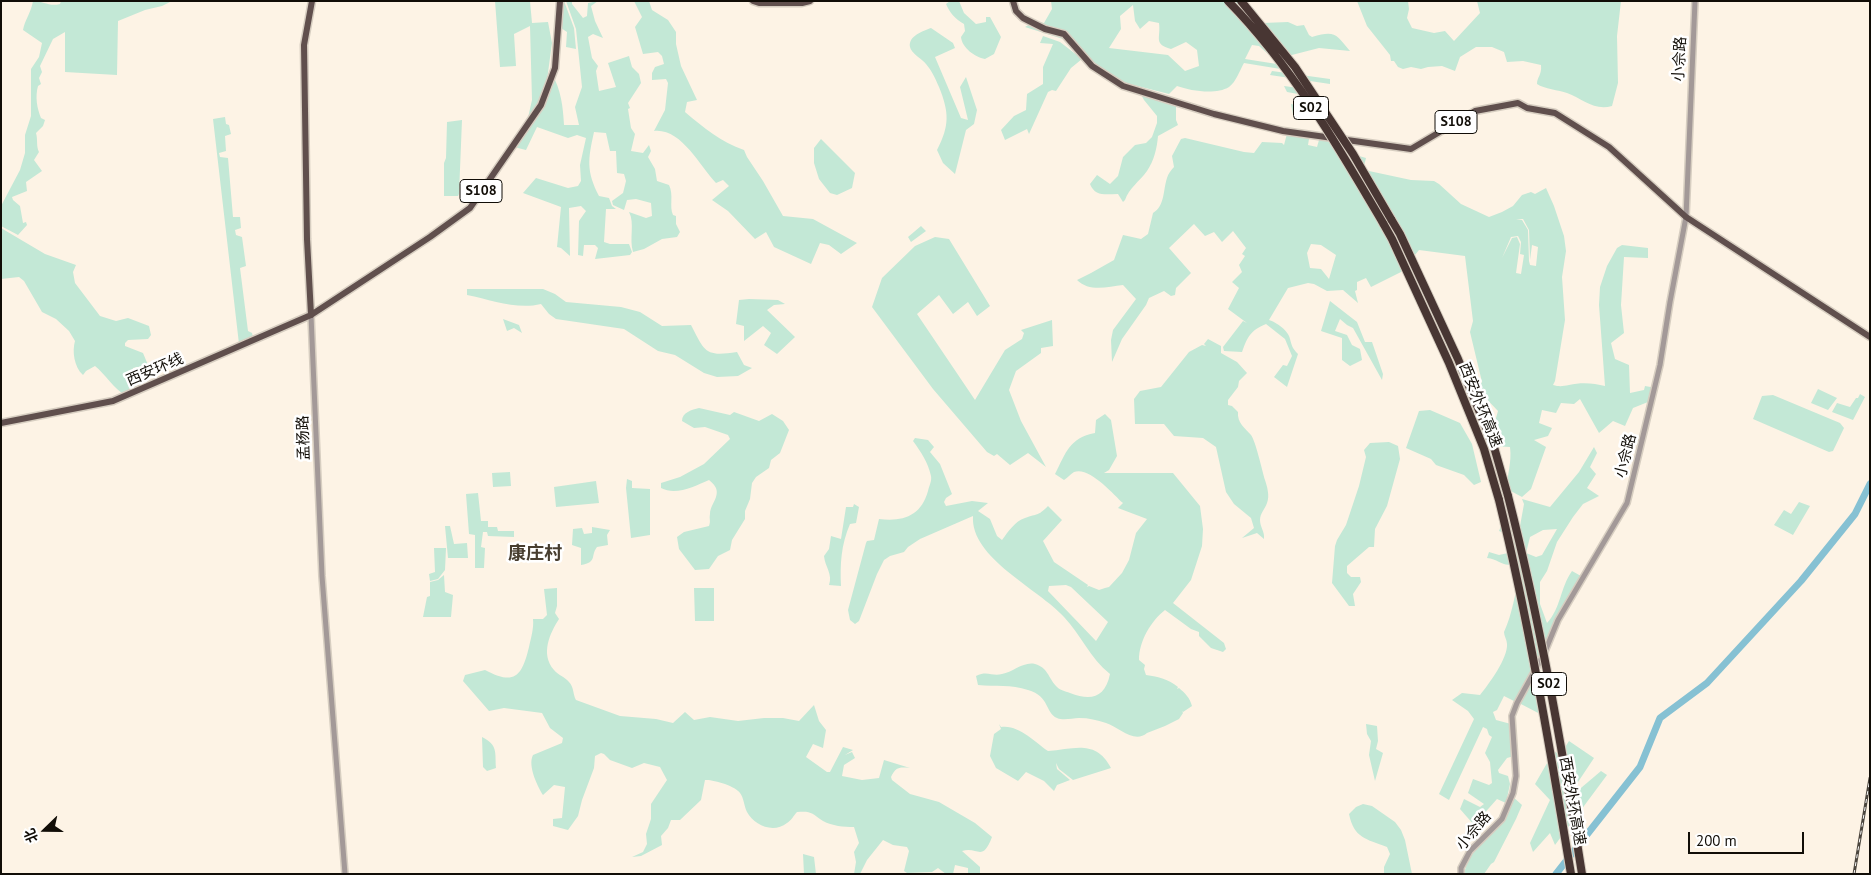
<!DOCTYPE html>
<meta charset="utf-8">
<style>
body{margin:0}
#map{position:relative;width:1871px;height:875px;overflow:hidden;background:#fdf3e5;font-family:"PT Sans","Noto Sans SC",sans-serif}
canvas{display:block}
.frame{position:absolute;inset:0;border:2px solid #110d07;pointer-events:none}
.north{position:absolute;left:20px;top:805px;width:50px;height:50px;-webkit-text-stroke:4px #fff;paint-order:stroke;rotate:248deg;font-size:14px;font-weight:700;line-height:20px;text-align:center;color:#110d07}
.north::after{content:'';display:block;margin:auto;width:18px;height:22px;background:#110d07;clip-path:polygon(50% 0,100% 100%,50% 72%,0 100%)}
.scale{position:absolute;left:1688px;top:832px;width:116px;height:22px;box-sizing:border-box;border:2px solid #110d07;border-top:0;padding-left:6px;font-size:15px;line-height:18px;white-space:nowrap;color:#110d07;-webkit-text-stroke:4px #fff;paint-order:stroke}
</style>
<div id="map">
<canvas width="1871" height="875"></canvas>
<div class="frame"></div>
<div class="north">北</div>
<div class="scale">200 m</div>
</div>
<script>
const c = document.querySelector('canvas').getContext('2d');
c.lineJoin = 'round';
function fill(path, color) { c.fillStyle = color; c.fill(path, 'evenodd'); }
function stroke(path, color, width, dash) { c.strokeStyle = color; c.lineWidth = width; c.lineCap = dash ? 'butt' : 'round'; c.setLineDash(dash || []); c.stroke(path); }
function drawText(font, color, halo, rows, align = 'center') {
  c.font = font + ' "PT Sans","Noto Sans SC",sans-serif'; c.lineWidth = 5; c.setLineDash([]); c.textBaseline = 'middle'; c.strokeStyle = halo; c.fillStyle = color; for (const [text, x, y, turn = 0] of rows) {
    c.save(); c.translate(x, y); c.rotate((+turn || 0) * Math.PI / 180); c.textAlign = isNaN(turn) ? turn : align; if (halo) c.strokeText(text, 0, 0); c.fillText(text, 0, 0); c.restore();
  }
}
fill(new Path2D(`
 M33,1C44,1 49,7 60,4L61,1H172L162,6L145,10L118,21L117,75L65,72V32L53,39L40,66L42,72L39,78L41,84L38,86C35,97 37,108 41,118L45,120L43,126L36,133C38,140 36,146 39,152L34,160L42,171L26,182L27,191L12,197L13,200L20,206L23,223L26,222L27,225L18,235L1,226V206L20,170L25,153V135L31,116V69L39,57L42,43L23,30C25,19 31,13 33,1Z
 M495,1H530L532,23L548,22L552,43L547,80L543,95L527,122L532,100L530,26L514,34L516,66L500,67Z
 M561,1H564L574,28L576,49L566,47L567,32L558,26Z
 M566,1H572V4L583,18L587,16L588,3L598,1L591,6L595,21L603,38L593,34L588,37L592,58L598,66L596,71L599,91L616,87L608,63L629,56L632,67L639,74L641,83L628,103L630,108L628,109L631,128L635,134L631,151L643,153L649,145L651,151L648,157L655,169L657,181L669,185C674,195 669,206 673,215L676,216V224L680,232L677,237L662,239L644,249L633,252C629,239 635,223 629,212L646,218L652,216L651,203L636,199L627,200L624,210L613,205L612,201L623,193L626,181L624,174L617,173L616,151H610L606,133L594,132C588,159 586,171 599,196L609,198L612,206L616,209H606L604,242L610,244H629L632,252L630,255L595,259L598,248L595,245H584L583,256L578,255L579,221L586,211L581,206L569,208L570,256L561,248L557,247L561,207L523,193L536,178L568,188L578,186L581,181L580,165L586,138L577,135L568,138L537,127L526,150L514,147L543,103L552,74C561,90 563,106 564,125H579L575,107L582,87L576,29Z
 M634,1H649L652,10L668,20L676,32V44L681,66L697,100L687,102L685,112C704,128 721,142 744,150L747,157L763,181L783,216L813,219L857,243L841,254L829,245L820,243L811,264L774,247L766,232L755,239L728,211L712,200L729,186L723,180L716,183C699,165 681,128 654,131L665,110L668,83L666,79L652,80V73L655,67L664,64L662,56L658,52L643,54L635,27L642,17Z
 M950,1H959L964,13L976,24L986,22V17H990L1001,37L994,54L985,59C975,57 962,48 961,37L965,31L964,24C955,19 950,13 946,4Z
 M1051,1H1246L1255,10L1263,23L1288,22L1297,26L1304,25L1309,35L1312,37C1335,30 1336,34 1350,51L1319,48L1284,57L1268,54L1259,46L1252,45L1245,59L1296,67L1299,72L1244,63C1240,70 1236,82 1229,87C1216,95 1191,91 1177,86L1169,94L1114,80L1063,39L1025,27L1035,21L1044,23L1052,9ZM1133,5L1135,21L1140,29L1149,21L1159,23C1161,38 1153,44 1171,49L1186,42L1197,50L1199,66L1185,71L1168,55L1109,48L1121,29L1120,16Z
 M1357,1H1408L1409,9L1407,18L1412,28L1434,33L1445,31L1454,41L1480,13L1477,1H1621L1617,36L1618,83L1612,106C1594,111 1583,99 1567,93C1559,90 1544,89 1537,84C1537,77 1542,75 1541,65L1523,61L1507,62L1504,52L1492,47H1476L1460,57L1455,71L1442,66L1428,67L1421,69L1411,67L1403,69L1398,67L1394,61H1391L1390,55L1367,26Z
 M931,28L953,43L955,48L935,57L961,118L968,120L960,87L966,77L977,110L974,124L966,130L955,174L943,163L937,150C950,125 949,112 939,87C935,78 932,71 926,64C922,59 911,53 910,47C908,36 923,31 931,28Z
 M1043,36L1060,42L1082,59L1071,68L1056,91L1052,90L1048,92L1029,134L1027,129L1005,140L1001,130L1014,116L1026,110L1027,94L1043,84V67L1053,44L1040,43Z
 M1272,71L1330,79V84L1270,75Z
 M1284,86L1313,90L1326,119L1293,114L1291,104L1295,105L1298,94L1287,92Z
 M1139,91L1176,100V120L1178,125L1158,136C1157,148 1154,161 1147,171C1139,182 1129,188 1125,200L1123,202L1118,194C1106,194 1095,197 1090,184L1097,175L1110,184L1118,176L1123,157L1135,145L1146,143L1152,137L1157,123V116L1144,100Z
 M225,117L226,124L229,125L231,134L225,136L226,151L219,153L220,157L228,158L233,217H240L241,228L235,230L236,235L242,237L246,266L240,268L248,331L252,333L253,337L239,344L213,119Z
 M462,120L459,194L458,196H444V163L446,158L447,122Z
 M1288,130L1310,133L1308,145L1317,147L1321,133L1337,134L1335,149L1366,158L1364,166L1369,171L1411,180L1434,181L1439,184L1461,204L1489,217L1502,212L1513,206L1522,195L1531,192L1535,194L1546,188L1554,206L1564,236L1566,251L1562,277L1565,320L1555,381L1553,385C1560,387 1563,386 1569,385C1581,382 1594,383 1605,386L1599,305L1600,287L1607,266L1617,248L1622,245L1648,248V258L1624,257L1621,305L1624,333L1611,343L1615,359L1629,365L1630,393L1644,390L1645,386L1656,388L1653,400L1633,408L1625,426L1613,421L1599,433L1580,399L1574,404L1561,403L1556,413L1542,410L1539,423L1552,428L1548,436L1534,440L1546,447L1531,489L1522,497L1507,489C1507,474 1512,463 1510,447L1493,446L1490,439L1498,411L1477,389L1482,382L1470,332L1473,321L1465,256L1419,250L1401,272L1371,287L1366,278L1357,282V290L1355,291L1358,303L1343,290L1327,291L1314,284L1308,283L1288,288L1269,320C1276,322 1289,331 1290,339C1292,346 1292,348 1298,354L1287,387L1274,377L1283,365L1287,366L1292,356L1285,339L1266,324C1250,331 1248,336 1242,352L1224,351L1223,347L1243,321L1247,323L1228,309L1239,288L1232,282L1242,272L1239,265L1245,256L1242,254L1246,248L1233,231L1222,242L1214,232L1205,236L1194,224L1169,248L1191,273L1176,288L1175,295L1171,296L1164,291L1149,298L1146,305L1122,339L1112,362L1111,340L1113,330L1136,299L1123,285C1107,287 1089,292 1077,280L1091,273L1114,260L1123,235L1141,239L1148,234L1153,213C1165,206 1163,190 1167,178C1168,174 1171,170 1174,167L1172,156L1181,139L1185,138L1244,152L1254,153L1262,142L1282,143L1284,145ZM1516,219H1523L1529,230L1530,260L1532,245L1538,247L1536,266L1530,265L1529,261L1528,230L1522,220ZM1518,236L1521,242L1520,254L1524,255L1521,274L1516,273L1520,244L1517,237L1512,238L1502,258L1511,237ZM1311,244L1321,245L1336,255L1329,279L1321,269L1310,268L1307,253Z
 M821,139L855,173L852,188L837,195L830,193L819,179L814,163V148Z
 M921,226L926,231L911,242L908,237Z
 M1,228L45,254L76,265L73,272L75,283L100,316L116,321L128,318L149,326L151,335L148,339L128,340L125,343V346L143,353L148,365L133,368L129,391L124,394C115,390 105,374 95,366L86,371L83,375C74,367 72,351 75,341L69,331L56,319L42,312L24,281L19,277L1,279Z
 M935,237L949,239L990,306L977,316L968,302L953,314L939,295L917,314L975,400L1005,350L1022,339L1024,333L1021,330L1052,320L1053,346L1041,348V353L1016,371L1009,390L1021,421L1046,467L1028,453L1010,465L997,454L994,456L987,452L933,389L872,307L882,278L915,246Z
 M467,289H543L555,294L566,302L621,307L640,312L662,326L691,325C705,352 705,357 737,352L744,365L752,368L738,376L717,377L704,373L675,355L658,351L624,329L556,319L549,314L541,304C517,310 492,300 467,295Z
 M749,299L778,300L785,304L774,305L767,310L795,337L777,354L764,345L771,333L763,326L744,341V326L736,324L739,300Z
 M1330,301L1357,322L1365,342H1372L1383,374L1382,380L1353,328L1347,325L1340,319L1335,331L1347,335L1352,345L1360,349L1362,360L1350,366L1342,360V338L1321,331Z
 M503,319L519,325L522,333L514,328L507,331Z
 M1208,339L1221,346V353L1237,362L1247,373L1239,381L1238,387L1228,400V405L1232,406L1238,412C1237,423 1245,428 1251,435C1256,442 1262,470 1265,480C1267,486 1270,496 1267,503C1265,509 1260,513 1260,520C1260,527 1265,532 1264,539L1257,533L1242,538L1254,528L1251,518L1234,504L1226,492L1216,447L1203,438L1174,436L1164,424H1135L1134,399L1140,391L1161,387L1189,352L1202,345L1206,346L1204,344Z
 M1818,389L1837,398L1828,410L1811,403Z
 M1860,394L1865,397L1853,420L1832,412L1837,403L1850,407L1856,398H1858Z
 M1773,395L1840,423L1844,428L1833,451L1829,452L1753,419L1762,396Z
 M699,408L730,415L734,412L759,421L772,414L783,421L789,430L780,453L771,460L769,468L756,477L752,483L750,499L745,511V519L732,540L730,550L718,556L709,569L695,570L679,549L677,537L684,532L709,526C711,521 709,519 710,514C710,502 726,493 709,480C695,486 676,496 661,488V483L680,477L704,464L730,439L728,435L705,427L694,428L682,421C682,412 692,410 699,408Z
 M1430,410L1460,423L1472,444L1481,482L1474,485L1464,475L1436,465L1431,459L1406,448L1419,411Z
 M1105,414L1111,420L1117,456L1109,470L1104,473H1173L1200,506L1203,529L1202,546L1191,580L1173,603L1224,643L1226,649L1223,652L1211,648L1199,636V632L1191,629L1165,610C1151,621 1139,641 1139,660L1145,665L1144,669L1146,675C1159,677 1168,679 1178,687L1177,689L1179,688C1185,693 1190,698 1192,706L1183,712L1182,711L1183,713L1179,719L1165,726L1147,733C1134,744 1119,727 1106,723C1097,720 1089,718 1079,718C1072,718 1064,721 1057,718C1045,713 1050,696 1028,690C1011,684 995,687 978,685L976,676C988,670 992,677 1002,674C1013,672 1024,661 1035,664C1048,668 1048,677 1056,686C1059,690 1065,691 1070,693C1091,701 1105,698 1110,674C1090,658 1081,635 1064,617C1039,589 970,558 973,516L920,539L908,547L904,552L890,556L884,560L877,574L859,621L855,624L850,620L848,610L866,543L867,541L874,540L879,519C903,522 921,516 928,491C929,486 932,481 931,476C928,462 921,452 913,441L915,438L928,440L934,447L930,452L940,464L952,494L946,498L944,502L946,506L972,501L988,503L978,511L990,519L997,536L1002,540C1008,532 1015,521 1025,518C1038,513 1037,517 1048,506L1062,520L1043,541L1054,562L1088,585L1087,587L1089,586L1099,590L1105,588L1109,587L1122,573L1129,560L1136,533L1147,519L1118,508L1123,503C1113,494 1089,466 1074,472C1071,474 1067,478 1064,480L1055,474C1066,453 1069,438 1095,433L1096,420ZM1066,585L1071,587L1108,622L1096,641L1048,591L1049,586Z
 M1389,442L1398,446L1400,459L1387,506L1375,529L1374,547H1369L1347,566V573L1351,577H1360L1361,582L1353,594L1355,606H1349L1332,583L1335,546L1337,540L1346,525L1359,486L1366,457L1364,450L1370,443Z
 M1594,447L1597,453L1590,467L1596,474L1587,488L1599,496L1583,504L1573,517L1557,542L1547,571L1540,582V604L1547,623C1561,608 1560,588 1572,571L1581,576L1516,702L1504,696L1497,710L1493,712L1496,720L1511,724L1514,756L1507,758L1498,770L1499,773L1508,776L1510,784L1506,803L1497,799L1474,825L1460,809L1464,799L1480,807L1484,804L1468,793L1473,779L1489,785L1492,783L1490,762L1485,753L1492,737L1489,735L1487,729L1483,727L1449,800L1439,794L1474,719L1468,711L1452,700L1462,693L1480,695C1489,684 1508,658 1507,644C1507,640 1504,636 1504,632C1513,613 1514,594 1521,574L1513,564C1502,567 1499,559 1487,558L1489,552L1499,555L1508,553L1515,537L1499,531L1503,521L1520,526L1524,504L1522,499L1550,507L1579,472ZM1557,529L1542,555L1536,557L1526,553L1530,537L1543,530Z
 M510,472L511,486L493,487L492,473Z
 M627,479L632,481V488L650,489V535L631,538L626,488Z
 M596,481L599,503L556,507L554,487Z
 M478,493L481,521H488V527H497L498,531H514V537L488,536L487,532H483L481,547L485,548L484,568H475V535L469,534L466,494Z
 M1799,502L1810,506L1793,535L1774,525L1784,510L1791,514Z
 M854,504L859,507L856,523L850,524C841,545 840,564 841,586L829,585C833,574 825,567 824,556L829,549L831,536L841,539L846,507H853Z
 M445,526H450L454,544L467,543L468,558H448Z
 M592,527L610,530L607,535L608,545L597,547C590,556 598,562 581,565V548L572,545L573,529L582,528L584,534L592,533Z
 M434,548H446L445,570L438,579L430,581L429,574L435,572Z
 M444,575L445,592L453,595L451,617H423L427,597L430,596V582L438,580Z
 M557,588V606L555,613L559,619C550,633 540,654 554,670C558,675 565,677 569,682C574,687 573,695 576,700L620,716L656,719L673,723L685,712L694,720L710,717L738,721L764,718H783L799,721L814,705L819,721L826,730L823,748L813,744L806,757L827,772H830L843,747L853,750L845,755L852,752L855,758L844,765L842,776L862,780L879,778L884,760L910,768C899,767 896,767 891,777L892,780L910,794L939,802L975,823L992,837C982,863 978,846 962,851L980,867V874H968V868L955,865L953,874H946L938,868L932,872L907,873L904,871L909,851L907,847L893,845L883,840L867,860L860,874H854L856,862L854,852L859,843L854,827C844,827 832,826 823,821C811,813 812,811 797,812C794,815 791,821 787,823C773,834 754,825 747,812C744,806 744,798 740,793C736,786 712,779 705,780L701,800L680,820H671L668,828L661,836L662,845L641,856L632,857L643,852L647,844L646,834L651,819V804L667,780L660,767L644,763L632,768L610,760L604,754L601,753L595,756L594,768L582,800L578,816L568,830L553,826V819L562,818L565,787L554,785L543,795C539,789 527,766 533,755L562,743L563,738L550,728L542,713L504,708L489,711L463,681L465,675L485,670C515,686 522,676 529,647C531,638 534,628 533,619H543L547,615L544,589Z
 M694,588H714V621H695Z
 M1534,676L1542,715L1519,703Z
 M999,724L1001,727C1018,724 1035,742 1048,751C1074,749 1096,739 1111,768L1073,780L1059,769L1056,763L1057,769L1070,780L1057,785L1054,791L1044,781L1026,772L1018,781L996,768L990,756L994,734L1001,729Z
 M1366,724L1377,726L1378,741L1376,749L1383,753L1375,781L1369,755L1371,741L1367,734Z
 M482,737C498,745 495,752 496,768L487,771L483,767Z
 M1569,741L1594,758L1574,788L1575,793L1601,771L1607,775L1555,845L1550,833L1533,852L1530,843L1550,800L1535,784L1554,751L1560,755Z
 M1512,796L1522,805L1516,819L1494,862L1491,864L1484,874H1464C1470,849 1486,841 1499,821C1505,814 1508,804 1512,796Z
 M1363,804L1372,806L1395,822L1401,830L1405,840L1412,874H1384V867L1390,854L1387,847C1366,839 1354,838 1349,814L1356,807Z
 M803,854L814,857L816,874H804Z`), '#c3e8d6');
stroke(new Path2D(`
 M1556,874L1640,767L1660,718L1707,683L1801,581L1855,514L1870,484`), '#86c1d3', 7);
const minor = new Path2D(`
 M311,315L322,576L345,874
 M1461,874V868L1470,851L1502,819L1513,793L1516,776L1512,716L1517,703L1544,654L1558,620L1627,503L1660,365L1670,302L1686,217L1695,1`);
const major = new Path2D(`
 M753,1L759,3H802L810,1
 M1013,1L1016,11L1023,18L1045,29L1064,34L1092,66L1123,86L1214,114L1283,131L1411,149L1475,111L1518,103L1527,108L1555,113L1609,147L1686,217L1870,337
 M311,315L307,239L304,45L312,1
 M1,423L113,401L311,315L430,237L470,208L541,105L555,68L560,1`);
const highway = new Path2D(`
 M1391,219L1400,234L1458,359L1494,447L1508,496
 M1383,223L1392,239L1449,363L1484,449L1499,500`);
stroke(minor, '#d7cec1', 8);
stroke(major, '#d7cec1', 9);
stroke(highway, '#d7cec1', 10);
stroke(minor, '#a39998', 5);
stroke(major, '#604f4d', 6);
stroke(highway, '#483633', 8);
const rail = new Path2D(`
 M1854,874L1870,778`);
stroke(rail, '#4b453d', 3);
stroke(rail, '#fff', 1, [4]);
const highwayBridge = new Path2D(`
 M1228,1C1291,65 1338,146 1383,223
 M1241,1L1295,67L1353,154L1391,219
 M1508,496C1540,621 1562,747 1582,874
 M1499,500C1529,623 1550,749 1571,874`);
stroke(highwayBridge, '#d7cec1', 10, []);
stroke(highwayBridge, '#483633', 8);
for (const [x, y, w] of [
 [1311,108,35],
 [1456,122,42],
 [481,191,42],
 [1549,684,35]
]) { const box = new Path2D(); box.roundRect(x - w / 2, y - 11.5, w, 23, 4); c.fillStyle = '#fff'; c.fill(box); stroke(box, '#110d07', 1); }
drawText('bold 14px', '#110d07', null, [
 ["S02",1311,108],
 ["S108",1456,122],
 ["S108",481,191],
 ["S02",1549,684]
]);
drawText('15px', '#110d07', '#fff', [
 ["小佘路",1680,59,-87],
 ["西安环线",155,370,-23],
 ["西安外环高速",1480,405,68],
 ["孟杨路",304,438,-92],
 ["小佘路",1626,456,-76],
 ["西安外环高速",1572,801,80],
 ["小佘路",1474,831,-50]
]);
drawText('bold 18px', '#483e30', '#fff', [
 ["康庄村",535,554]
]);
</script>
